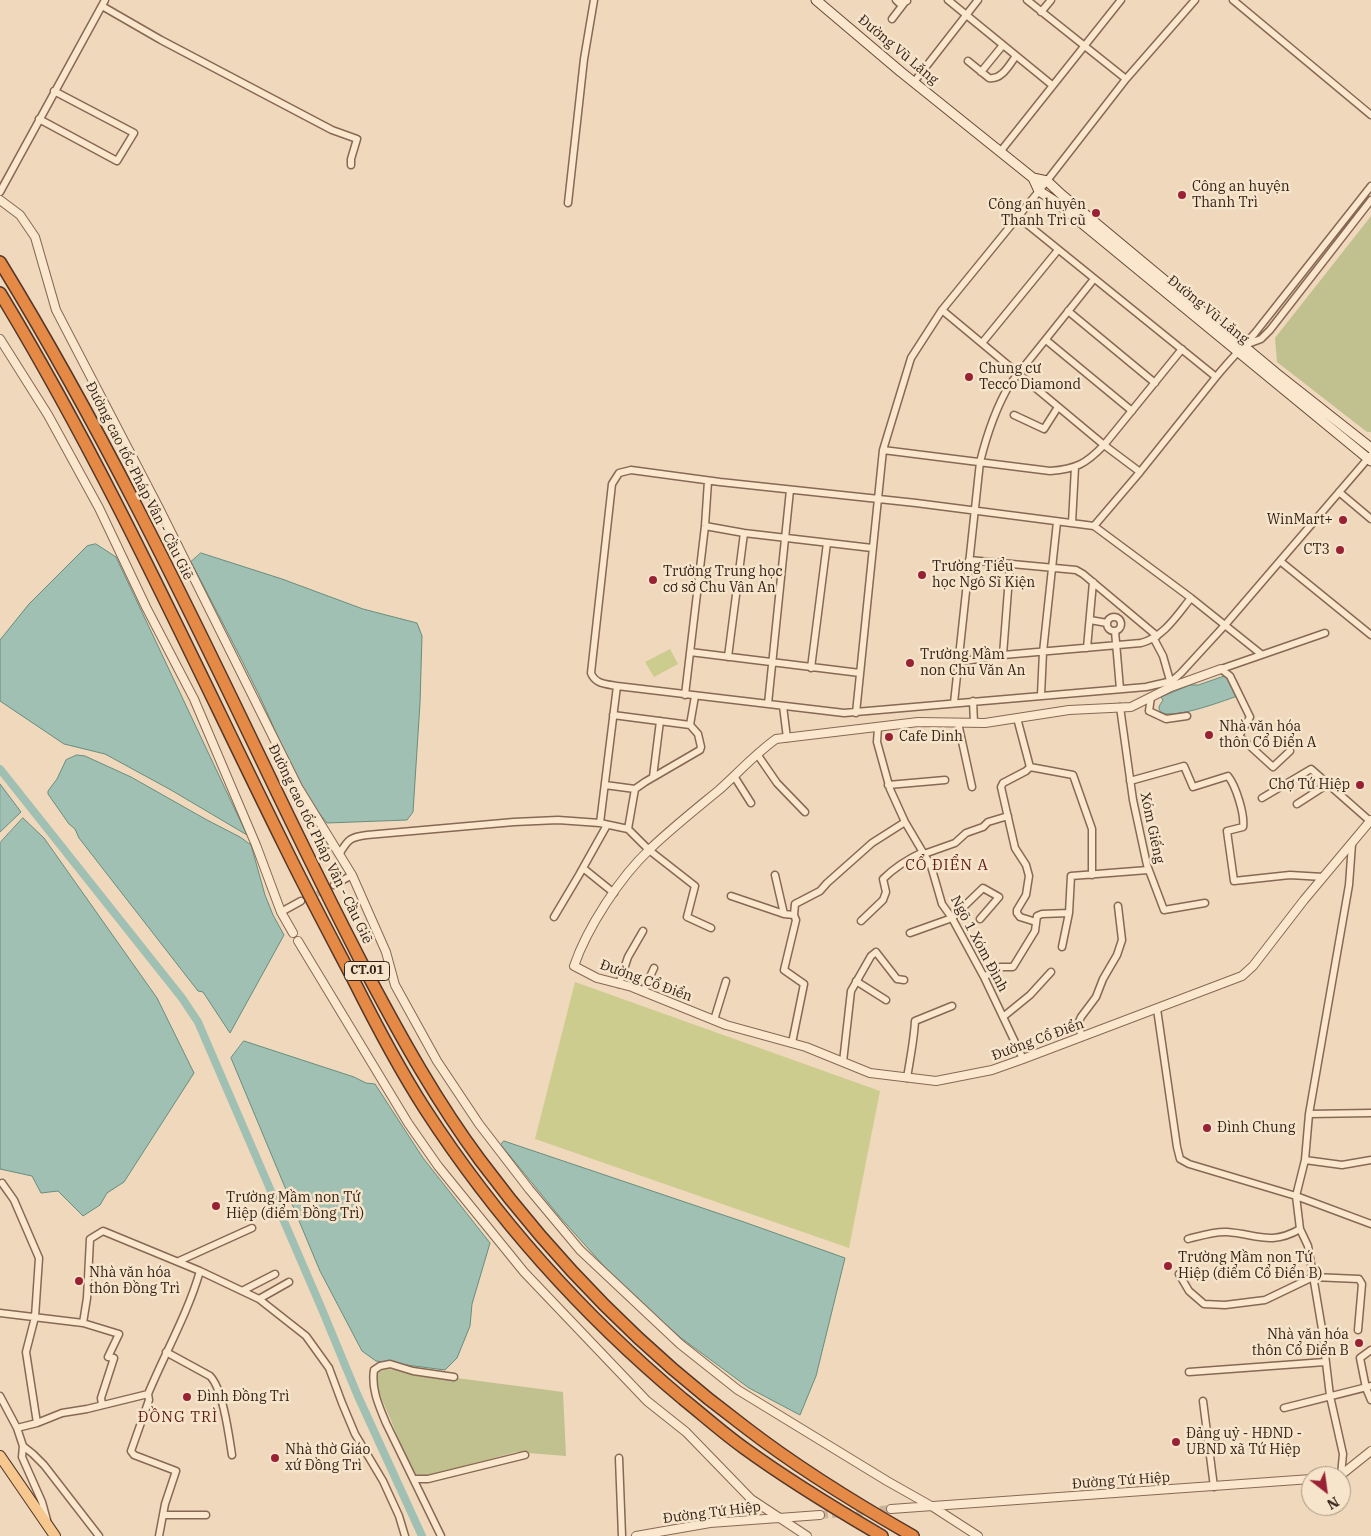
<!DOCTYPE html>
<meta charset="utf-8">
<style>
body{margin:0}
#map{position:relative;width:1371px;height:1536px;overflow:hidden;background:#efd8bb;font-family:"IBM Plex Serif",serif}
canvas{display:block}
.north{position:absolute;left:1301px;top:1466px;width:50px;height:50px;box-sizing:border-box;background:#f6e4cb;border:1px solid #a99784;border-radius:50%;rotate:150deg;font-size:14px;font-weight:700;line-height:20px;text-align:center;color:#35231a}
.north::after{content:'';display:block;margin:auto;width:18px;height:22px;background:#982233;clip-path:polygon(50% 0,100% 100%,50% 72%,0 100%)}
</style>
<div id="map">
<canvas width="1371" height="1536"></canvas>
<div class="north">N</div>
</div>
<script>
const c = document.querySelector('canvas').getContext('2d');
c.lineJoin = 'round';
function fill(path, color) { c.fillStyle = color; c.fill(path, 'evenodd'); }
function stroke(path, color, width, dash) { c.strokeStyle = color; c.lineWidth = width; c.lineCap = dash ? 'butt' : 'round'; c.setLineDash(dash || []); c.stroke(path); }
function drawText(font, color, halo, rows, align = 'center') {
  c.font = font + ' "IBM Plex Serif",serif'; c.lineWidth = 5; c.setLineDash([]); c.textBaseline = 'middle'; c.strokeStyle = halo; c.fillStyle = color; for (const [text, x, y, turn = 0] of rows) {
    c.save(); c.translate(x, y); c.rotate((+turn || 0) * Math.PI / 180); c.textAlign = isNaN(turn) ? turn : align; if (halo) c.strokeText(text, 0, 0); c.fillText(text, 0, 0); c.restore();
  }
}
fill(new Path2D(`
 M670,649L678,664L654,677L645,662Z
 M575,982L880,1091L849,1248L535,1139Z`), '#cdcc8f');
fill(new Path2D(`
 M1371,216V432H1367L1277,362L1275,338Z
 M388,1369L563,1392L566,1456L516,1452L430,1475H414L376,1385V1372Z`), '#c1c08f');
const water = new Path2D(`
 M96,544L116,557L247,835L171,790L105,754L64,744L0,701V640L29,604L87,546Z
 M201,553L282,579L363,609L417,623L422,636L420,703L413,812L407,820L327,823C295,785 280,739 259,695C237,650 214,606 191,562Z
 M1225,676L1229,678L1238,696C1230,698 1158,727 1159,707C1160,704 1162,702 1163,700L1161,697L1190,685H1198Z
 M77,755L85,756L131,777L207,820L240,837L251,845L265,895L273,915L284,935L230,1033L203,992L198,991L79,838L75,829L69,824L48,794V791L57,779L66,760Z
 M0,784L21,812L0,832Z
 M23,818L44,838L157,998L194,1073L124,1182L107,1193L100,1205L83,1216L58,1191L41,1193L32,1176L0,1169V843Z
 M244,1041L354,1077L366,1083L375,1084L423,1158L490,1243L472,1304L470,1326L457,1358L445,1370L376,1361L362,1351L320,1271L231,1058Z
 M504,1141L744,1222L845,1258L816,1376L800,1415L749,1388L681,1338L620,1284L559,1216L501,1145Z`);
fill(water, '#9fc0b2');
stroke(water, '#678d7e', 1);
stroke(new Path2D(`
 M0,769L182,998L198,1022L321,1307L357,1394L422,1536`), '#9fc0b2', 8);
stroke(new Path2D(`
 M309,898L334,885`), '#cab49b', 6, [6, 3]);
stroke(new Path2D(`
 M820,1515L891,1509`), '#cab49b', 8, [8, 4]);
const minor = new Path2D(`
 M896,0L899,3L907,1
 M948,0L1052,85
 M1027,0L1126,79
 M1233,0L1371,115
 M102,6L161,40L332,130L357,139L351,159V165
 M1041,12L1051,0
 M892,19L905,2
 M968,61L989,78C1002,80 1009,65 1016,56
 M981,72L1003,45
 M914,82L978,0
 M39,119L117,161L134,133L54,91
 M1000,152L1121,0
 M0,192L105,0
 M568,203L584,59L594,0
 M1017,216L1216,377L1140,472L1094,526
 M942,310L1104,445L1140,472
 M1068,311L1155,383
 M1046,340L1132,411
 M982,343L1058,250
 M1245,345L1261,339L1270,330L1371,200
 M1216,377C1228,362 1242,348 1255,333L1371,186
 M1014,415L1044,429L1058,407
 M883,450L1050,471C1076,469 1086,464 1104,445L1182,349
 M1339,492L1371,519
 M1072,523L1075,467
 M705,526L744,533L872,548
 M969,560L1076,570L1083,574L1157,636
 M1280,561L1371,635
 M1107 624a7 7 0 1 1 14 0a7 7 0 1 1-14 0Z
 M1090,620L1107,623
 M1115,631L1120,689
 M1154,639L1163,656L1171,684
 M1087,648L1093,582
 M690,652L860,673
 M1261,654L1191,598L1094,526L916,503L720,482L631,470L619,473L612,484L591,673C595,684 606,684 617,686L844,713L1146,687L1172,681L1181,673L1225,625L1371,455
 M1003,655L1010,564
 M728,657L744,533
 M959,662L1003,655L1141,643C1164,637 1177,615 1191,598
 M811,668L827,543
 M685,695L705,526L708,481
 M1041,695L1043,652L1057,522
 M1151,697L1149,711L1166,719L1187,716
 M973,701L974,723
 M954,703L980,462C987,434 995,409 1010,384L1094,279
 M768,704L790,490
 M783,706L787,738
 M1120,707L1133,800L1147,865L1164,910L1205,903
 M856,713L883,450L911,358L942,310L1039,191L1126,79L1195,0
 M613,715L690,725L698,734L701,747L700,750L645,782L635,789L628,829
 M1017,718L1030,767L1026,771L1003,783L1001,787L1015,848L1026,865L1029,876L1026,895L1017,910V913L1020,917L1036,922
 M958,723L972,787
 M690,725L695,696
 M878,727L877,742L890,789L905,822L931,866L942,904L952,918L984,977L1023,1059
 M1290,751L1273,767L1239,736L1250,717L1230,676L1221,669L1325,633
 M757,754L777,783L805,812
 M1030,767L1073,775L1092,829V875
 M734,776L751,803
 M653,777L660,721
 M1130,781L1184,766L1193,787L1228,776C1236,786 1245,815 1243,827L1227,831L1234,881L1290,875L1323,877
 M605,785L635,789
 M888,785L945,780
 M1262,798L1311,769L1370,821
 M1297,804L1328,784
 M600,823L617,686
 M340,853C348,839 351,837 367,835L514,822L558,820L600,823L628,829L649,850L695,886L687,917L711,928
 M924,854L955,843L966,833L983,827L988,822L1008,816
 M583,868L614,893
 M775,875L784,914
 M334,885L352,875
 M731,896L784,914L794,915
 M281,912L301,901
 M1069,913L1071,876L1148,870
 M554,917L579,875L607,825
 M861,921L883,900L886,892L883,879C895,867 908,859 923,852
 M910,933L952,918L983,888L999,897L980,919
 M984,977L1000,967H1013L1035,931L1037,916L1042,914L1069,913L1062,947
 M856,981L886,1000
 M619,984L628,957L643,931
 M643,992L654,968
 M1157,1009L1177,1147L1180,1159L1189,1164L1296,1196L1371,1224
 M1003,1017L1030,995L1051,972
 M714,1020L726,981
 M1082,1037L1078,1024L1081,1017L1096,997L1103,979L1117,955L1122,940L1118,906
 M792,1043L804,984L784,970L796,920L794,915L795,904L820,891L827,883L872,843L905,822
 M843,1062L851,991L871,956L876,952L897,979L904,980
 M907,1078C910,1059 914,1040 915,1021L952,1006
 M1309,1114L1371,1113
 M1305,1160L1342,1165L1371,1160
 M2,1183L14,1200L39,1258L35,1317L26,1352L37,1423
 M1188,1239C1200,1236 1215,1231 1227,1232C1256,1234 1271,1246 1300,1229
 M179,1261L252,1228
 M1179,1274L1189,1291L1204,1304L1225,1305L1265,1300L1313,1277L1359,1279L1362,1284L1358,1330
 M242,1291L275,1274
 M259,1299L289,1282
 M0,1313L83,1323L119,1334L108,1357L114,1358L101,1398L102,1405
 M83,1323L87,1298L90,1239L103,1231L200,1271L259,1299L306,1336L329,1368L342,1403L355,1434L383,1481L399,1516L405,1536
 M1371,1350L1360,1358L1366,1388L1371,1400
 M166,1352L210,1376C223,1389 229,1436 232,1455
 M1189,1372L1325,1362
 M0,1396L17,1428L23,1446L33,1454L44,1465L99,1536
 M1203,1401L1214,1487
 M1284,1408L1371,1386
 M17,1428L37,1423L62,1413L87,1409L148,1394
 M23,1446L22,1457L42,1502L47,1520
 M619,1458L622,1536
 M1341,1475L1343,1454L1330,1396L1322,1329L1308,1246L1300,1229L1296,1196L1305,1160L1309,1114L1349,885L1352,844
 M414,1479H428L525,1455
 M163,1515H206
 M159,1536L165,1504L176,1471L134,1455L131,1451L149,1400L148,1394C165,1353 188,1313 200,1271
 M441,1536L386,1423C379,1406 371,1389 374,1370L380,1366L390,1364L413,1371L454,1377`);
const tertiary = new Path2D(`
 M0,200L20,215L35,237L56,310L70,337L159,508L298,787L352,875L386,952L395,985L437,1061L479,1124L529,1189L580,1250L680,1344L738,1390L887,1481L933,1507L978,1536
 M0,339L48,415L99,508L146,607L194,699L256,845L281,912L293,933
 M1221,669L1171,687L1131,707L1069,710L985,723L918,722L776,739C755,754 738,773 719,790C696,809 672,828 650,849C620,877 587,928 574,966L597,978L632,987L726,1025L806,1047L870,1073L936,1081L992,1070L1023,1059L1242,976L1253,966L1304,900L1371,820
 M298,941L408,1123L438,1166L524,1272L647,1401L686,1432L751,1499L807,1536
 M1337,1476L1341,1475L1371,1451
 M891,1509L1311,1479
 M636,1536L710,1523L820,1515`);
const secondary = new Path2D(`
 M816,0L901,72L1033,178L1047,181L1062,195L1276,373L1371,448
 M1033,178L1039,191L1056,202L1371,461`);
const primary = new Path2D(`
 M0,1456L55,1536`);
const motorway = new Path2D(`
 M0,262C98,422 180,590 261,759C296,832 331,904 368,975C402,1039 437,1102 480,1160C555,1261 644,1352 745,1427C798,1468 855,1503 913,1536
 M0,293C108,471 193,661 285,847C307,892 330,935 353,979C375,1023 398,1067 425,1109C495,1217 584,1316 683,1399C703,1415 723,1433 744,1448C788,1480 834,1508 882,1536`);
stroke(minor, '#876854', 9);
stroke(tertiary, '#876854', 10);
stroke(secondary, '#684938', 11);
stroke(primary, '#543729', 12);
stroke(motorway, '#543729', 14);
stroke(minor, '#fae7ce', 6);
stroke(tertiary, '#fae7ce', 8);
stroke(secondary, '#fae7ce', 9);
stroke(primary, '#f6c88f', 10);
stroke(motorway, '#e48946', 11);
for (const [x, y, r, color] of [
 [1182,195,5,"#982233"],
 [1096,213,5,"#982233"],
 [969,377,5,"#982233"],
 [1343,520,5,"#982233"],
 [1340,550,5,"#982233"],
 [922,575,5,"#982233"],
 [653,580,5,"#982233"],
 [910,663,5,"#982233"],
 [1209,735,5,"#982233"],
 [889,737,5,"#982233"],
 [1360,785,5,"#982233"],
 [1207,1128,5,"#982233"],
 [216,1206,5,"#982233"],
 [1168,1266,5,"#982233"],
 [79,1281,5,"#982233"],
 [1359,1343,5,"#982233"],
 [187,1397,5,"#982233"],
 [1176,1442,5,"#982233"],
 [275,1458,5,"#982233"]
]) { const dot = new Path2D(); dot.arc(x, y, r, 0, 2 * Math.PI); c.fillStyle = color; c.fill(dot); stroke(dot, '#f6e4cb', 2); }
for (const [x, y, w] of [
 [367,971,45]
]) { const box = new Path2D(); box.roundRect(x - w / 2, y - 9.5, w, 19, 4); c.fillStyle = '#f6e4cb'; c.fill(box); stroke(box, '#35231a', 1); }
drawText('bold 12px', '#35231a', null, [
 ["CT.01",367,971]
]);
drawText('14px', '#35231a', '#f6e4cb', [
 ["Đường Vũ Lăng",898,50,40],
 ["Đường Vũ Lăng",1208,310,39],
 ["Đường cao tốc Pháp Vân - Cầu Giẽ",139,481,63],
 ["Xóm Giếng",1152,828,78],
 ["Đường cao tốc Pháp Vân - Cầu Giẽ",320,844,64],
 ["Ngõ 1 Xóm Đình",979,944,62],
 ["Đường Cổ Điển",646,981,20],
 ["Đường Cổ Điển",1038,1040,-20],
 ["Đường Tứ Hiệp",1121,1481,-4],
 ["Đường Tứ Hiệp",712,1513,-7]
]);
drawText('14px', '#35231a', '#f6e4cb', [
 ["Công an huyện",1192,187],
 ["Thanh Trì",1192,203],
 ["Công an huyên",1086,205,"right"],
 ["Thanh Trì cũ",1086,221,"right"],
 ["Chung cư",979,369],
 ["Tecco Diamond",979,385],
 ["WinMart+",1333,520,"right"],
 ["CT3",1330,550,"right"],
 ["Trường Tiểu",932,567],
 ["học Ngô Sĩ Kiện",932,583],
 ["Trường Trung học",663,572],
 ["cơ sở Chu Vân An",663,588],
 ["Trường Mầm",920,655],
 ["non Chu Văn An",920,671],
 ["Nhà văn hóa",1219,727],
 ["thôn Cổ Điển A",1219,743],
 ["Cafe Dinh",899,737],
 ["Chợ Tứ Hiệp",1350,785,"right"],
 ["Đình Chung",1217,1128],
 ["Trường Mầm non Tứ",226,1198],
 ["Hiệp (điểm Đồng Trì)",226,1214],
 ["Trường Mầm non Tứ",1178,1258],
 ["Hiệp (điểm Cổ Điển B)",1178,1274],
 ["Nhà văn hóa",89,1273],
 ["thôn Đồng Trì",89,1289],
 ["Nhà văn hóa",1349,1335,"right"],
 ["thôn Cổ Điển B",1349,1351,"right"],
 ["Đình Đồng Trì",197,1397],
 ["Đảng uỷ - HĐND -",1186,1434],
 ["UBND xã Tứ Hiệp",1186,1450],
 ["Nhà thờ Giáo",285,1450],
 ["xứ Đồng Trì",285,1466]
], 'left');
c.letterSpacing = '1px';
drawText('15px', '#631d18', '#f6e4cb', [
 ["CỔ ĐIỂN A",947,866],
 ["ĐỒNG TRÌ",178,1418]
]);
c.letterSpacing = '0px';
</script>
